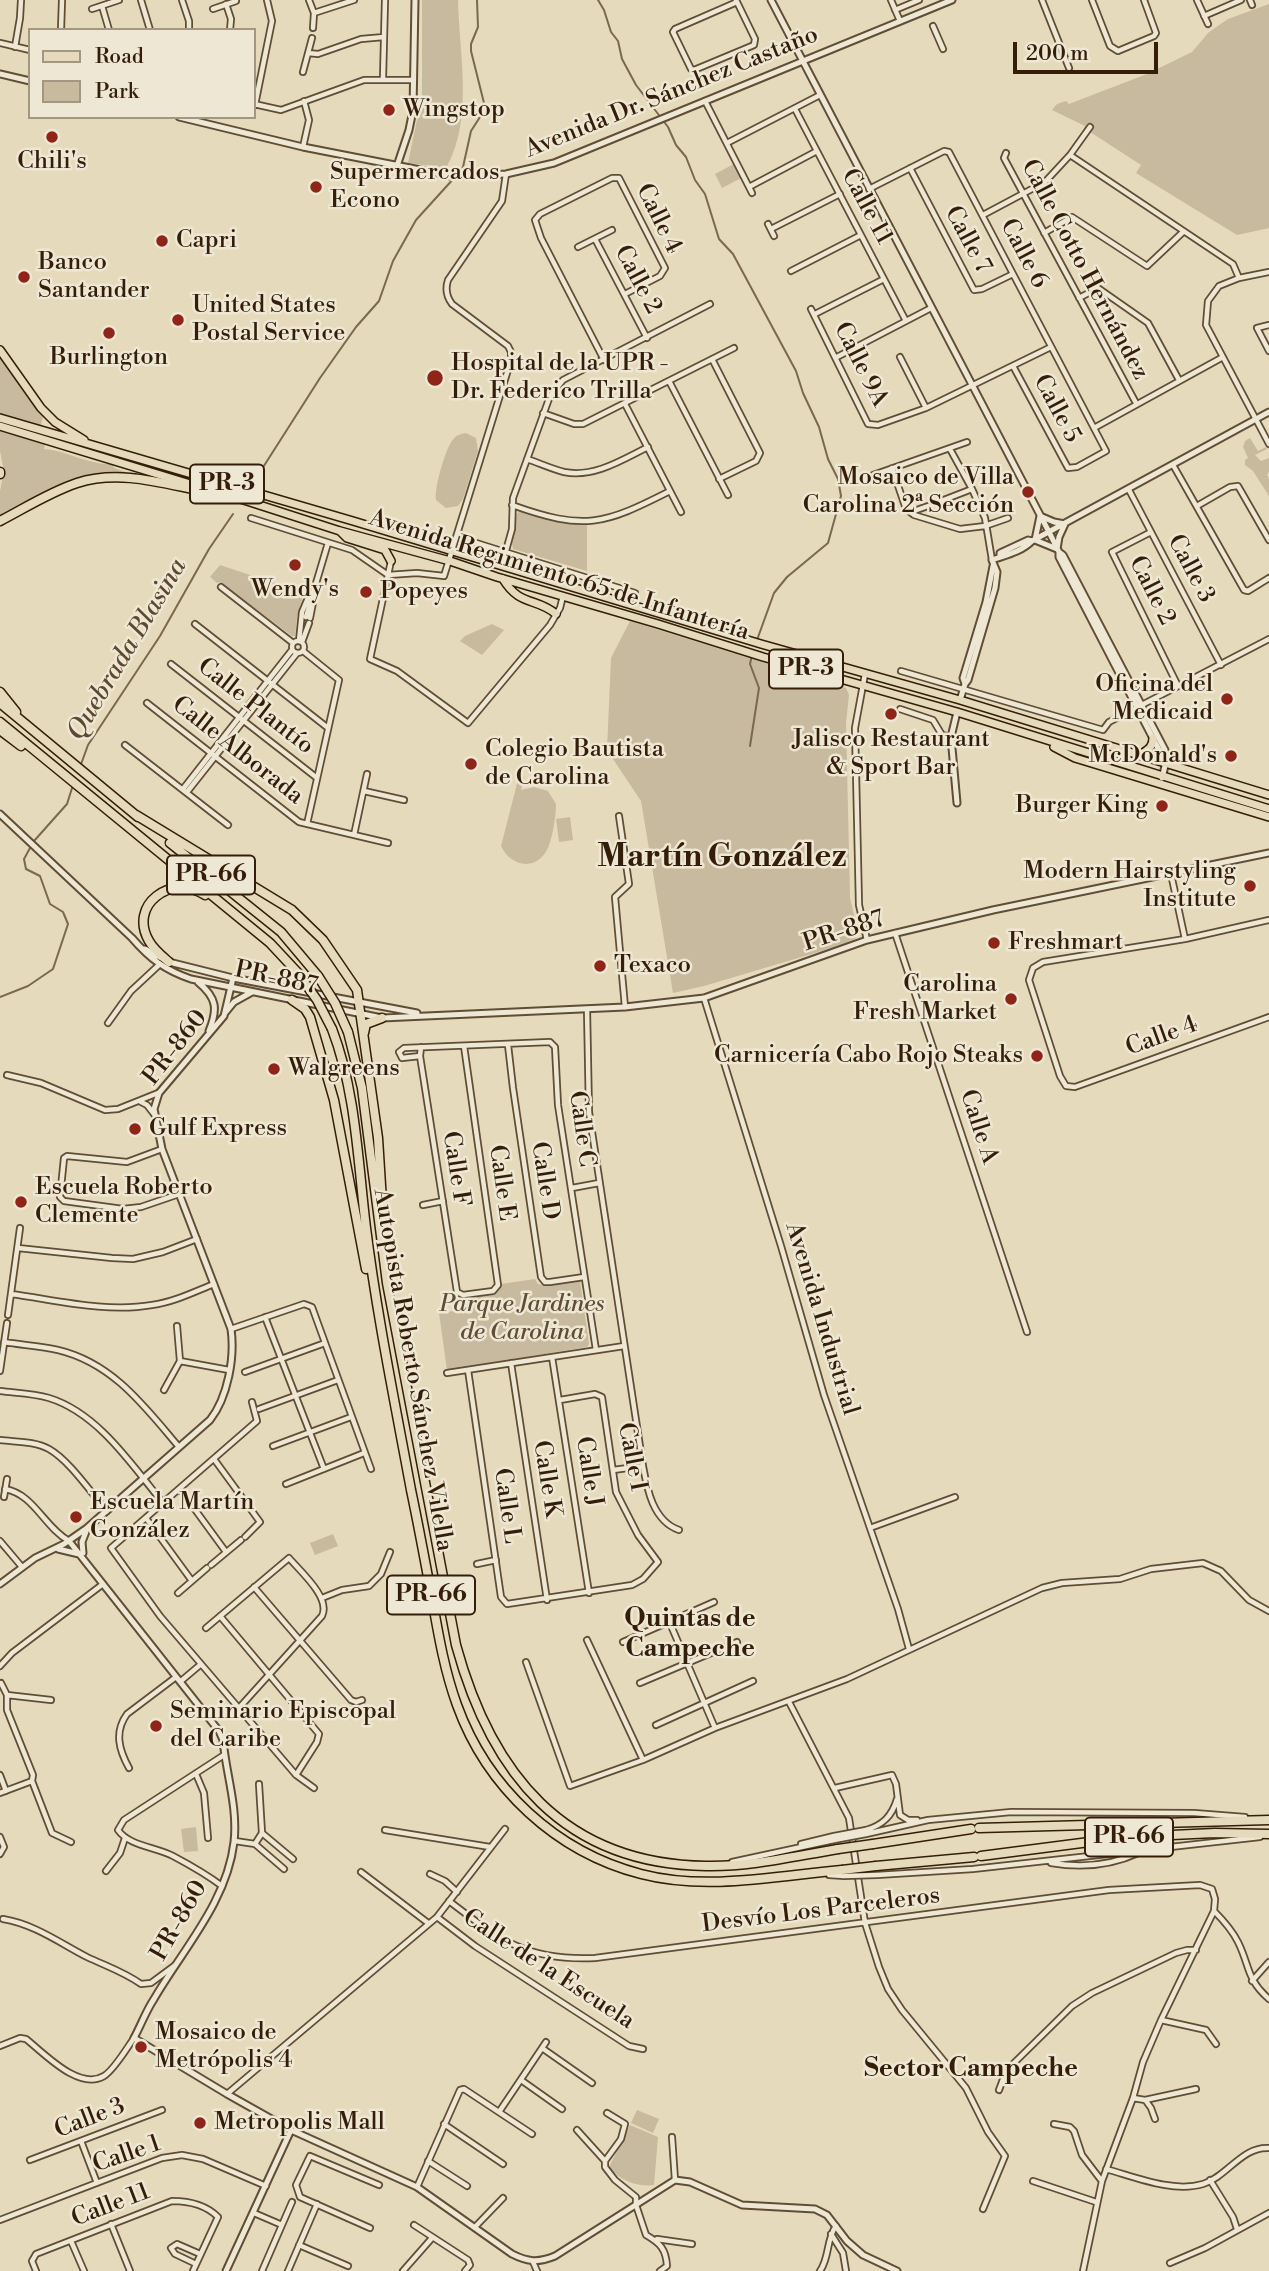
<!DOCTYPE html>
<meta charset="utf-8">
<style>
body{margin:0}
#map{position:relative;width:1269px;height:2271px;overflow:hidden;background:#e5dabc;font-family:"Libre Bodoni",serif}
canvas{display:block}
.legend{position:absolute;left:28px;top:28px;width:228px;height:91px;box-sizing:border-box;background:#eee7d3;border:2px solid #a49782;margin:0;padding:9px 12px;list-style:none;font-size:21px;color:#341e09}
.legend li{display:flex;align-items:center;gap:14px;height:35px}
.legend b{width:35px;border:2px solid #a49782}
.scale{position:absolute;left:1013px;top:42px;width:145px;height:32px;box-sizing:border-box;border:4px solid #341e09;border-top:0;padding-left:9px;font-size:21px;line-height:24px;white-space:nowrap;color:#341e09;-webkit-text-stroke:5px #eee7d3;paint-order:stroke}
</style>
<div id="map">
<canvas width="1269" height="2271"></canvas>
<ul class="legend">
<li><b style="height:9px;background:#e5dabc"></b>Road</li>
<li><b style="height:19px;background:#c7ba9e"></b>Park</li>
</ul>
<div class="scale">200 m</div>
</div>
<script>
const c = document.querySelector('canvas').getContext('2d');
c.lineJoin = 'round';
function fill(path, color) { c.fillStyle = color; c.fill(path, 'evenodd'); }
function stroke(path, color, width, dash) { c.strokeStyle = color; c.lineWidth = width; c.lineCap = dash ? 'butt' : 'round'; c.setLineDash(dash || []); c.stroke(path); }
function drawText(font, color, halo, rows, align = 'center') {
  c.font = font + ' "Libre Bodoni",serif'; c.lineWidth = 5; c.setLineDash([]); c.textBaseline = 'middle'; c.strokeStyle = halo; c.fillStyle = color; for (const [text, x, y, turn = 0] of rows) {
    c.save(); c.translate(x, y); c.rotate((+turn || 0) * Math.PI / 180); c.textAlign = isNaN(turn) ? turn : align; if (halo) c.strokeText(text, 0, 0); c.fillText(text, 0, 0); c.restore();
  }
}
fill(new Path2D(`
 M422,0H458C459,54 474,119 446,168L408,163L422,96Z
 M1269,4V228L1237,235L1136,173L1141,165L1084,128L1085,126L1052,110L1057,104L1066,101L1069,104L1147,74L1192,52L1209,32L1228,19Z
 M734,164L741,178L722,188L715,174Z
 M0,355L29,399L43,417L40,428L0,415Z
 M0,431C15,437 30,436 45,442L44,449C66,450 88,465 111,464H113L114,468L132,474H108L0,517V491L4,471L0,451Z
 M466,433L476,438L478,451L463,499L458,506L446,508L436,500C434,489 445,450 452,441C456,435 460,434 466,433Z
 M1250,438L1258,451L1266,447L1267,449L1255,455L1261,461L1269,458V472L1267,474L1269,479V496L1253,471L1245,465V460L1248,458L1243,447L1245,441Z
 M522,511L550,521L587,525V571L513,549C510,538 514,524 517,513Z
 M220,565L304,593L297,618L295,636H292L220,582L217,583L210,577Z
 M630,621L846,688L849,695L846,723L850,898L858,932L855,939L835,947L704,986L673,993L641,801L607,750L611,658Z
 M492,624L504,630L482,655L460,641L465,636Z
 M519,776L524,777L521,790L534,787L548,791L556,804C556,815 552,845 545,853C532,872 509,864 501,846Z
 M570,817L573,840L559,842L556,819Z
 M535,1279L538,1284L543,1285L580,1281L589,1344L587,1347L447,1370L439,1313L461,1310L460,1299L494,1292L501,1284Z
 M333,1534L338,1546L315,1555L310,1543Z
 M196,1827L198,1851L184,1852L181,1829Z
 M637,2110L659,2119L653,2133L631,2123Z
 M630,2125L658,2137L654,2185C636,2187 621,2181 609,2167Z`), '#c7ba9e');
stroke(new Path2D(`
 M598,0L604,10L611,32L618,41L622,59L636,85L668,127L676,145L686,157L695,180L705,194L719,239L733,254L796,371L803,393L819,427L828,459L838,479L841,496L828,543L787,577L774,593L757,640
 M459,172L463,167L471,131L480,117L484,103L471,51V44L478,27L477,0
 M253,483L320,378L356,327L379,301L393,261L416,220L455,177
 M750,746L759,688L750,664L752,655
 M80,767L88,745L160,636L209,549L233,514
 M34,841L67,804L73,785
 M0,997L28,986L53,969L68,924L63,912L50,904L40,876L26,869L24,859L30,848`), '#7a6850', 2);
const minor = new Path2D(`
 M141,0L150,30
 M182,0L189,21V30
 M309,0L314,13L313,28
 M736,0L737,2L755,39L754,45L694,70L691,69L673,32L675,29L737,2
 M891,0L900,21
 M1042,0L1069,68
 M1092,0L1110,46L1118,51L1154,36L1156,33L1144,0
 M1197,0L1208,24
 M1250,0L1252,5
 M226,4L231,19L230,30
 M102,6L109,30
 M92,9L119,0
 M213,9L236,1
 M895,10L919,0
 M314,13L354,0
 M1204,16L1241,0
 M933,26L943,49
 M61,30L62,0
 M0,43L30,50
 M15,47L20,18L21,0
 M308,53L318,54L361,39L384,37
 M303,72L312,38
 M383,78L385,0
 M705,101L752,193
 M254,104L281,110L364,80H414
 M255,105L272,21L267,0
 M795,109L906,321
 M727,143L820,95
 M303,147L309,120L304,101
 M1006,153L1004,158L1136,403
 M1070,155L1233,264L1239,278
 M910,168L974,290L982,289L1013,274
 M749,187L817,151
 M869,189L944,151L949,152L1106,451L1077,467L1068,468L1013,366
 M983,215L1045,182L1070,155L1090,127
 M768,224L774,236
 M771,229L840,194
 M1044,233L1072,217L1147,266L1183,232
 M595,239L647,338
 M578,247L612,230
 M791,271L861,235
 M1269,272L1239,278L1219,286L1208,301L1206,325L1269,444
 M1079,298L1098,288L1148,323L1179,380
 M811,309L868,424L878,425L926,408L1051,347
 M815,314L884,279
 M1269,325L1257,328L1269,351
 M837,357L931,308
 M900,357L926,408
 M712,359L760,453L756,461L719,479
 M604,360L541,238L535,220L540,214L612,178H619L665,268L660,276L625,294
 M669,381L728,495
 M625,404L681,512
 M543,413L574,424H583L734,348
 M1094,428L1223,357
 M950,449L972,489L985,518L992,560
 M527,459C539,463 552,469 564,472C594,478 622,460 648,447
 M1173,465L1244,590L1248,591L1269,578
 M892,468L906,509L914,515L960,529L985,526L1008,518
 M873,475L967,442
 M1129,490L1221,665
 M941,501L972,489
 M512,505C585,531 603,525 670,491
 M1197,506L1230,487L1238,486L1269,540
 M911,512L928,506
 M251,518L352,550L388,575L417,573L444,576L511,360V352L508,346L452,304C446,296 445,289 448,280L502,201L506,174
 M1151,532L1112,552L1178,686
 M470,541L635,593
 M391,561L370,659L397,671L468,723L550,625L560,608L563,596
 M502,565L512,529L513,498L550,396L563,380L710,304
 M221,587L293,643
 M306,617L328,543
 M310,618L316,587
 M195,624L328,728
 M292 647a6 6 0 1 1 12 0a6 6 0 1 1-12 0Z
 M299,641L302,612L310,593
 M302,642L309,623
 M303,651L339,680L307,824
 M171,664L317,778
 M901,671L1103,730L1109,722L1269,639
 M865,674L855,728L859,905L867,940
 M147,703L299,822L388,843
 M900,709L933,720L942,735L951,737
 M125,745L228,825
 M183,789L292,650
 M364,791L404,800
 M187,792L297,653
 M619,816L629,884L615,897L625,1007
 M354,835L367,774
 M1171,874L1185,939
 M1269,920L1185,939L1043,962L1033,968L1029,980L1060,1076L1066,1086L1075,1087L1269,1017
 M895,933L1027,1332
 M704,998L781,1246L824,1395L898,1609L909,1649
 M587,1009L589,1112L643,1466C647,1489 653,1521 679,1530
 M108,1023L131,991L160,964
 M508,1045L513,1088L541,1277L545,1282H550L584,1277
 M421,1047L420,1056L457,1292L463,1295L493,1291L498,1285L464,1046
 M420,1056L402,1058L399,1052L404,1048L550,1042L555,1047L558,1105L596,1350
 M7,1075L41,1083L105,1110L118,1109L158,1093
 M141,1102L147,1105L154,1114
 M162,1149L127,1162L67,1156L64,1158L60,1197L64,1201L123,1209L141,1207L179,1194
 M572,1188L599,1183
 M423,1205L443,1201
 M18,1248L112,1258L133,1259L163,1252L197,1239
 M11,1294C56,1300 106,1313 152,1305C174,1302 194,1292 214,1284
 M8,1315L20,1228
 M265,1317L324,1469
 M231,1329L304,1304L312,1307L371,1469
 M4,1342C22,1345 40,1346 58,1350C113,1363 145,1407 179,1447
 M552,1357L589,1593
 M180,1361L229,1370
 M511,1363L547,1600
 M468,1370L501,1597L507,1604L632,1585L643,1579L658,1562L638,1535L616,1492L602,1397L595,1394L560,1400
 M0,1371L7,1323
 M245,1372L325,1343
 M447,1373L624,1346
 M164,1390L180,1361L177,1326
 M0,1391C16,1393 33,1393 49,1398C98,1413 132,1465 163,1503
 M252,1402L257,1421L111,1548L160,1616L296,1775L314,1788
 M259,1409L338,1380
 M0,1440C16,1442 35,1441 49,1449C70,1461 91,1493 107,1511
 M273,1446L351,1417
 M214,1459L260,1522L245,1537
 M613,1470L643,1466
 M286,1484L364,1453
 M5,1489C34,1494 44,1527 69,1541
 M180,1489L226,1552
 M4,1497L7,1479
 M146,1518L192,1581
 M870,1528L955,1497
 M0,1541L22,1567
 M477,1564L496,1560
 M211,1565L241,1540
 M254,1587L351,1700L356,1702L362,1700
 M178,1593L207,1568
 M322,1598L342,1590L369,1586L381,1574L390,1552
 M220,1616L319,1734L317,1742L296,1775
 M669,1621L715,1728
 M206,1628L289,1558C301,1572 331,1598 322,1616L239,1708
 M587,1640L643,1760
 M623,1642L714,1602
 M526,1662L570,1786L643,1760L715,1728L847,1679L1042,1588L1062,1583L1120,1579L1151,1569L1203,1563L1221,1571L1249,1600L1269,1611
 M0,1666L12,1653L103,1584
 M181,1681L200,1665
 M1,1683L7,1695
 M640,1683L737,1642
 M789,1702L849,1818L865,1923L879,1967L888,1989L902,2010L966,2088L988,2132L1005,2156L983,2209
 M656,1725L753,1681
 M129,1768C119,1750 114,1732 127,1714L176,1677
 M196,1774L204,1793L208,1838
 M0,1775L6,1791
 M32,1781L52,1833L71,1842
 M835,1788L892,1775L896,1784L900,1815L908,1820H917
 M0,1793L32,1781L33,1775L7,1710V1695L51,1700
 M385,1830L490,1847
 M866,1830C883,1825 892,1816 897,1799
 M262,1833L293,1859
 M866,1834L928,1820L1011,1812L1194,1813L1245,1817
 M0,1837L4,1847L0,1854
 M235,1841L255,1844L284,1869
 M255,1844L262,1833L259,1784
 M801,1844L834,1836
 M732,1862L834,1840
 M1051,1863C1081,1868 1110,1866 1138,1853
 M106,1871L120,1853L125,1838
 M361,1872L428,1923
 M430,1874L445,1881L457,1892
 M829,1875L844,1876
 M877,1875L973,1869L1260,1837
 M222,1886C206,1874 190,1865 173,1856C156,1847 129,1846 118,1830L124,1820L224,1755
 M449,1901C501,1941 527,1961 595,1958L1109,1890L1200,1885L1212,1889L1215,1899L1214,1911L1161,2020L1143,2062L1133,2098L1102,2181L1083,2271
 M1214,1911C1223,1920 1232,1930 1238,1942C1250,1966 1246,1979 1269,1999
 M437,1917L475,1946L629,2046L643,2049
 M3,1919C34,1924 60,1943 87,1957C106,1966 124,1972 141,1984L151,1983L174,1966
 M1252,1981L1269,1962
 M1161,2020L1206,2030L1216,2044
 M0,2046L20,2038L26,2039C45,2054 79,2091 104,2076C114,2070 127,2048 134,2038
 M542,2048L592,2083
 M521,2080L562,2109
 M999,2090L1005,2074L1014,2063L1072,2006L1092,1993L1176,1953L1187,1950H1196
 M227,2094L437,1917L505,1829
 M1133,2098L1145,2100L1196,2089
 M1146,2101L1151,2108L1155,2119
 M499,2112L546,2042
 M607,2113L625,2124L621,2139L605,2161V2167L615,2180L636,2197V2205L646,2235C660,2243 666,2249 667,2266L660,2271
 M444,2124L503,2164
 M1054,2124L1070,2127L1074,2131L1082,2155L1101,2180
 M577,2130L605,2161
 M672,2137L675,2180
 M81,2141L97,2183
 M30,2160L162,2110
 M428,2161L467,2186
 M1106,2169C1135,2177 1173,2193 1203,2184C1227,2177 1242,2146 1269,2148
 M1210,2180L1233,2217L1237,2229
 M1033,2181L1096,2202
 M417,2187L460,2090L464,2089L532,2134
 M254,2213L282,2225
 M0,2220L162,2158L182,2155L203,2159L266,2186
 M111,2224L130,2271
 M414,2225L468,2260L470,2265L465,2271
 M475,2227L503,2198
 M370,2228L300,2197L296,2185L310,2156L379,2185
 M831,2234L843,2253L846,2271
 M657,2239L692,2244
 M71,2241L84,2271
 M299,2245L348,2266
 M533,2262L537,2271
 M1170,2263L1205,2248L1269,2213
 M196,2264L175,2254L171,2248L177,2244L200,2254
 M36,2271L32,2261L36,2254L172,2201C188,2201 206,2205 218,2217L193,2271
 M262,2271L292,2202
 M288,2271L317,2204
 M403,2271L432,2238
 M820,2271C830,2257 826,2239 836,2226`);
const tertiary = new Path2D(`
 M771,0L1049,532L1059,552V557L1160,752L1164,754
 M0,74L30,81
 M179,117L303,147L451,176L506,174L554,163L952,0
 M397,166L409,130L413,110L415,0
 M1040,516L1054,522L1065,524L1059,537L1057,549L1035,540Z
 M1059,552L1063,555L1165,750L1166,762L1162,778
 M1000,557V553L1028,540L1032,541
 M965,684L963,678L986,602L993,566
 M960,700L965,684L968,680L995,588L997,572L992,560C1006,555 1021,552 1032,541L1269,412
 M957,712L951,737L957,803
 M0,814L132,938
 M132,938C150,959 165,970 191,979L382,1018L625,1007L704,998L867,940L993,910L1269,853
 M145,949L169,962L233,978L417,1013
 M198,982C217,998 218,1009 209,1031
 M225,1013L234,1002L252,992
 M69,1541L219,1731L223,1740C226,1774 238,1807 234,1842C227,1902 183,1949 154,1999C146,2011 141,2025 134,2038L227,2094L291,2130L417,2187L512,2254C528,2262 538,2263 555,2256L675,2180L690,2182L742,2205L815,2209L827,2215L847,2241L863,2255L897,2271
 M58,1549L79,1554
 M83,1553L82,1542L87,1529
 M0,1584L35,1558L64,1544L87,1528L210,1420C228,1397 235,1357 231,1329L162,1149L154,1109L159,1093L224,1016L233,978
 M226,2271L291,2130`);
const primary = new Path2D(`
 M0,350L41,408L55,422L84,440
 M0,418L353,521L761,644L960,700L1269,795
 M0,426L210,490
 M222,493L340,531L450,561L497,577L658,624L763,657L957,712L1269,809
 M340,531L347,538L385,550L391,561
 M503,579C520,607 536,597 556,614
 M1054,747L1075,758L1269,817
 M1140,755C1147,750 1153,748 1153,738`);
const motorway = new Path2D(`
 M0,472V474
 M0,521C25,508 50,492 77,483C127,467 177,489 226,495
 M0,692L16,712
 M0,703L138,817
 M0,722L270,943L298,973
 M0,730L21,746
 M136,815L292,910L323,940L357,990L378,1138L383,1217
 M170,843L281,932L318,976
 M169,962C162,956 154,950 149,941C128,905 171,873 205,895
 M292,1000L305,1009L310,1017L334,1100L366,1269
 M332,1029C356,1091 358,1163 366,1228C377,1316 395,1403 411,1490C419,1528 426,1566 433,1604C439,1638 445,1672 457,1705C487,1788 556,1852 641,1874C706,1891 777,1876 842,1870
 M348,1032L362,1088L387,1283L456,1645C491,1773 563,1864 706,1866C750,1867 795,1856 838,1849
 M364,1033L366,1024L382,1018
 M979,1828L1269,1820
 M873,1844L971,1829
 M981,1856L1128,1837L1215,1833L1269,1834
 M876,1866L974,1857`);
stroke(minor, '#604d36', 8);
stroke(tertiary, '#604d36', 9);
stroke(primary, '#341e09', 10);
stroke(motorway, '#341e09', 11);
stroke(minor, '#eee7d3', 4.5);
stroke(tertiary, '#eee7d3', 5);
stroke(primary, '#e5dabc', 7);
stroke(motorway, '#e5dabc', 8);
const minorBridge = new Path2D(`
 M834,1836L866,1830
 M834,1840L866,1834
 M844,1876L877,1875`);
const motorwayBridge = new Path2D(`
 M298,973L317,1000L332,1029
 M318,976L335,1003L348,1032
 M838,1849L873,1844
 M842,1870L876,1866`);
stroke(minorBridge, '#604d36', 8, []);
stroke(motorwayBridge, '#341e09', 11, []);
stroke(minorBridge, '#eee7d3', 4.5);
stroke(motorwayBridge, '#e5dabc', 8);
for (const [x, y, r, color] of [
 [389,110,7,"#8f2418"],
 [52,137,7,"#8f2418"],
 [316,187,7,"#8f2418"],
 [162,241,7,"#8f2418"],
 [24,277,7,"#8f2418"],
 [178,320,7,"#8f2418"],
 [109,333,7,"#8f2418"],
 [435,378,9,"#8f2418"],
 [1028,492,7,"#8f2418"],
 [295,565,7,"#8f2418"],
 [366,592,7,"#8f2418"],
 [1227,699,7,"#8f2418"],
 [891,714,7,"#8f2418"],
 [1231,756,7,"#8f2418"],
 [471,764,7,"#8f2418"],
 [1162,806,7,"#8f2418"],
 [1250,886,7,"#8f2418"],
 [994,943,7,"#8f2418"],
 [600,966,7,"#8f2418"],
 [1011,999,7,"#8f2418"],
 [1037,1056,7,"#8f2418"],
 [274,1069,7,"#8f2418"],
 [135,1129,7,"#8f2418"],
 [21,1202,7,"#8f2418"],
 [76,1517,7,"#8f2418"],
 [156,1726,7,"#8f2418"],
 [141,2047,7,"#8f2418"],
 [200,2123,7,"#8f2418"]
]) { const dot = new Path2D(); dot.arc(x, y, r, 0, 2 * Math.PI); c.fillStyle = color; c.fill(dot); stroke(dot, '#eee7d3', 2.5); }
for (const [x, y, w] of [
 [227,484,74],
 [806,669,74],
 [211,875,88],
 [431,1595,88],
 [1129,1837,88]
]) { const box = new Path2D(); box.roundRect(x - w / 2, y - 19.5, w, 39, 5); c.fillStyle = '#eee7d3'; c.fill(box); stroke(box, '#341e09', 2); }
drawText('bold 23px', '#341e09', null, [
 ["PR-3",227,484],
 ["PR-3",806,669],
 ["PR-66",211,875],
 ["PR-66",431,1595],
 ["PR-66",1129,1837]
]);
drawText('24px', '#341e09', '#eee7d3', [
 ["Avenida Dr. Sánchez Castaño",672,93,-22],
 ["Calle 11",866,207,62],
 ["Calle 4",658,219,64],
 ["Calle 7",967,240,62],
 ["Calle 6",1023,254,62],
 ["Calle Cotto Hernández",1084,270,62],
 ["Calle 2",637,280,62],
 ["Calle 9A",860,365,63],
 ["Calle 5",1056,409,62],
 ["Calle 3",1190,569,62],
 ["Avenida Regimiento 65 de Infantería",559,576,17],
 ["Calle 2",1151,591,63],
 ["Calle Plantío",255,707,38],
 ["Calle Alborada",237,751,38],
 ["PR-887",844,932,-18],
 ["PR-887",276,979,12],
 ["Calle 4",1162,1037,-20],
 ["PR-860",176,1048,-52],
 ["Calle A",978,1127,72],
 ["Calle C",581,1129,82],
 ["Calle F",455,1169,81],
 ["Calle D",544,1181,81],
 ["Calle E",501,1183,82],
 ["Avenida Industrial",821,1319,73],
 ["Autopista Roberto Sánchez Vilella",412,1370,80],
 ["Calle I",631,1457,79],
 ["Calle J",588,1472,81],
 ["Calle K",546,1479,81],
 ["Calle L",506,1506,82],
 ["Desvío Los Parceleros",821,1911,-7],
 ["PR-860",180,1921,-60],
 ["Calle de la Escuela",548,1970,33],
 ["Calle 3",90,2119,-21],
 ["Calle 1",127,2155,-19],
 ["Calle 11",111,2206,-21]
]);
drawText('24px', '#341e09', '#eee7d3', [
 ["Wingstop",403,110],
 ["Chili's",52,162,"center"],
 ["Supermercados",330,173],
 ["Econo",330,201],
 ["Capri",176,241],
 ["Banco",38,263],
 ["Santander",38,291],
 ["United States",192,306],
 ["Postal Service",192,334],
 ["Burlington",109,358,"center"],
 ["Hospital de la UPR -",451,364],
 ["Dr. Federico Trilla",451,392],
 ["Mosaico de Villa",1014,478,"right"],
 ["Carolina 2ª Sección",1014,506,"right"],
 ["Wendy's",295,590,"center"],
 ["Popeyes",380,592],
 ["Oficina del",1213,685,"right"],
 ["Medicaid",1213,713,"right"],
 ["Jalisco Restaurant",891,740,"center"],
 ["& Sport Bar",891,768,"center"],
 ["Colegio Bautista",485,750],
 ["de Carolina",485,778],
 ["McDonald's",1217,756,"right"],
 ["Burger King",1148,806,"right"],
 ["Modern Hairstyling",1236,872,"right"],
 ["Institute",1236,900,"right"],
 ["Freshmart",1008,943],
 ["Texaco",614,966],
 ["Carolina",997,985,"right"],
 ["Fresh Market",997,1013,"right"],
 ["Carnicería Cabo Rojo Steaks",1023,1056,"right"],
 ["Walgreens",288,1069],
 ["Gulf Express",149,1129],
 ["Escuela Roberto",35,1188],
 ["Clemente",35,1216],
 ["Escuela Martín",90,1503],
 ["González",90,1531],
 ["Seminario Episcopal",170,1712],
 ["del Caribe",170,1740],
 ["Mosaico de",155,2033],
 ["Metrópolis 4",155,2061],
 ["Metropolis Mall",214,2123]
], 'left');
drawText('italic 24px', '#604d36', '#eee7d3', [
 ["Parque Jardines",522,1305],
 ["de Carolina",522,1333]
]);
drawText('italic 26px', '#5d4932', '#eee7d3', [
 ["Quebrada Blasina",128,650,-59]
]);
drawText('bold 26px', '#341e09', '#eee7d3', [
 ["Quintas de",690,1620],
 ["Campeche",690,1650],
 ["Sector Campeche",971,2070]
]);
drawText('bold 32px', '#341e09', '#eee7d3', [
 ["Martín González",722,858]
]);
</script>
